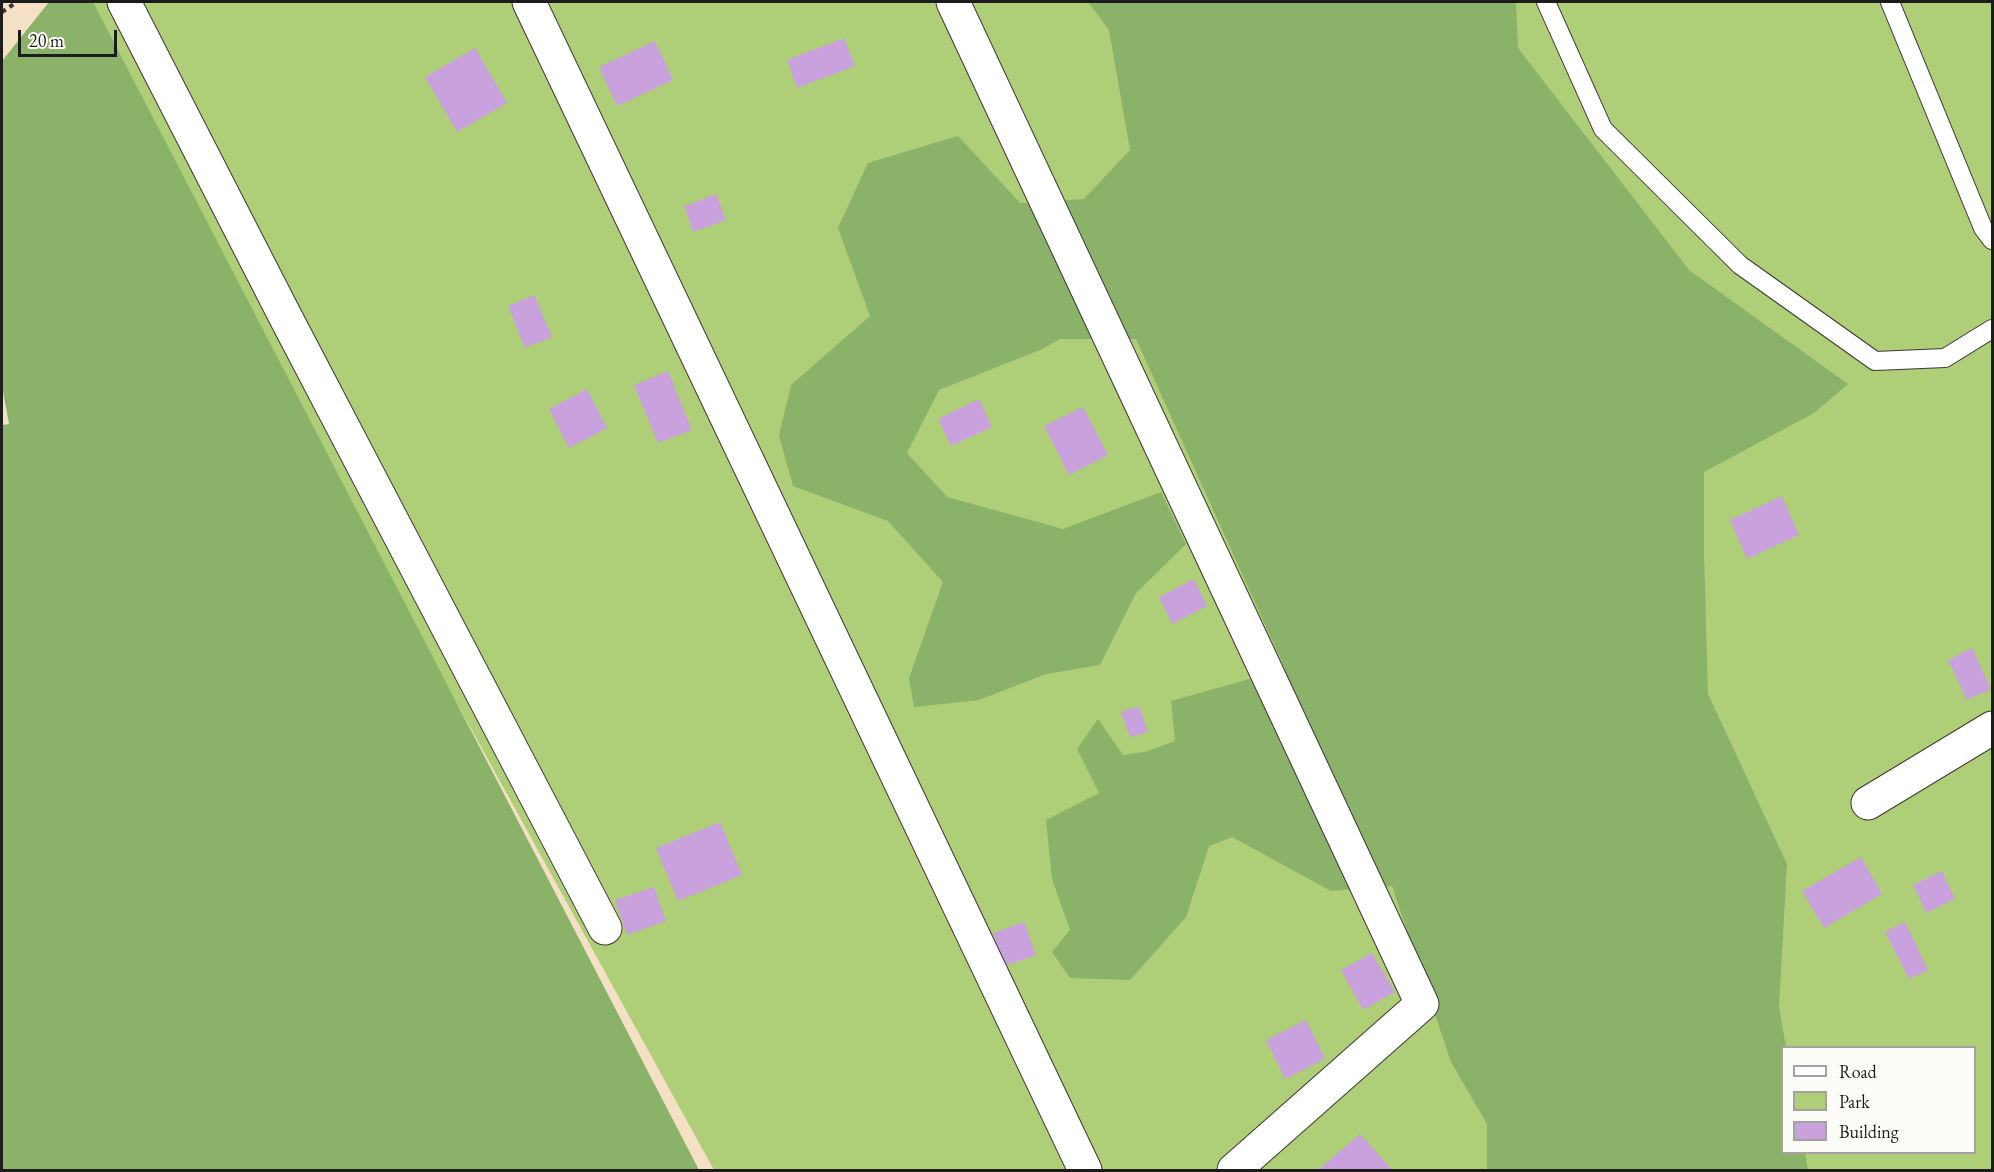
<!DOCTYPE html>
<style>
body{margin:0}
#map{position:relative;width:1994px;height:1172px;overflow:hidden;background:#f3e0c5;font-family:"EB Garamond",serif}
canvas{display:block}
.frame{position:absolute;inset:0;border:3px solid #1c1c1c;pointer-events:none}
.legend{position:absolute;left:1781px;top:1046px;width:195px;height:108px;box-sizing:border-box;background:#fdfcf7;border:2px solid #a3a29f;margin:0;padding:8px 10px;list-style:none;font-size:18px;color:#1c1c1c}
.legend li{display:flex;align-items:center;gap:12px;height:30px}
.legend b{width:30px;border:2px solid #a3a29f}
.scale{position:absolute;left:18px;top:30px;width:99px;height:27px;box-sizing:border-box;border:3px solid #1c1c1c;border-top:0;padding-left:8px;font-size:18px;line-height:21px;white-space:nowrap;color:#1c1c1c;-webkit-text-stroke:4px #fdfcf7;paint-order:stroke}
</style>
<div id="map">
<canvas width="1994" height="1172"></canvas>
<div class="frame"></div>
<ul class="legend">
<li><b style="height:8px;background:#fff"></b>Road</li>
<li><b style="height:16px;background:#aecf77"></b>Park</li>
<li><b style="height:16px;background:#c9a1dd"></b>Building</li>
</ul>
<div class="scale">20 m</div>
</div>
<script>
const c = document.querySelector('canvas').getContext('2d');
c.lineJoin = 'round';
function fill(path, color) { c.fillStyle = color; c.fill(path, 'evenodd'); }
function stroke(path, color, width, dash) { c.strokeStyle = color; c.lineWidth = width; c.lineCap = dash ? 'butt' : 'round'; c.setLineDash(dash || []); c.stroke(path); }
fill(new Path2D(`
 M71,2H1992V1170H714ZM1782,1048H1974V1152H1782Z`), '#aecf77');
fill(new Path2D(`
 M49,2H93L699,1170H2V425L9,424L2,386V61Z
 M1088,2H1516L1518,48L1689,270L1848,384L1814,413L1704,472V552L1708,694L1787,864L1779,1007L1786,1047L1782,1048V1152L1805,1153L1808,1170H1487V1124L1451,1062L1392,886L1331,891L1232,837L1209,846L1186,917L1130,980L1070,978L1052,952L1070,930L1052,879L1046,820L1099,793L1077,749L1098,719L1123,755L1145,752L1175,741L1171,701L1285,669L1136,339H1060L1040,350L939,390L907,453L947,497L1063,529L1161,492L1186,544L1136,593L1100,665L1046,674L979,700L914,707L909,678L943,582L888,521L793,486L779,436L791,385L870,316L838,228L868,163L958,136L1020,203L1084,199L1130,150L1109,30Z`), '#8ab268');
fill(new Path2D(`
 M844,38L855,66L797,88L787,60Z
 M655,41L673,80L617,106L599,67Z
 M475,48L507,103L457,132L425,77Z
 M716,194L726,220L693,232L684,206Z
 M534,295L552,337L525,348L508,306Z
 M668,371L692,430L658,443L634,385Z
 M587,389L607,428L569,448L549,409Z
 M979,399L992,427L951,446L938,419Z
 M1083,407L1108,455L1069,475L1044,426Z
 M1782,496L1799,535L1747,559L1730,520Z
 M1194,579L1207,606L1172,624L1159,597Z
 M1972,648L1991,689L1967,700L1948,660Z
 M1139,706L1148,732L1130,737L1121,712Z
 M720,822L742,875L678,901L656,848Z
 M1861,857L1882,894L1824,928L1802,891Z
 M1942,871L1955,899L1926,913L1913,885Z
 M654,887L666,921L627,935L615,900Z
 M1024,922L1036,955L1004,966L993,933Z
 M1905,922L1928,970L1909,979L1885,932Z
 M1372,953L1395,992L1363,1010L1341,970Z
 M1306,1020L1325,1059L1285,1079L1266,1040Z
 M1360,1134L1392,1170H1318Z`), '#c9a1dd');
const service = new Path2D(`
 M1546,2L1603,129L1740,265L1875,361L1945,358L1992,329
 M1890,2L1983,228L1992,240`);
const minor = new Path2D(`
 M124,2L285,316L605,928
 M529,2L1085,1170
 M953,2L1422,1004L1234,1170
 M1868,803L1992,728`);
stroke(service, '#3c3935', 20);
stroke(minor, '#3c3935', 35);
stroke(new Path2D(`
 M2,12L17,2`), '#3c3935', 4, [4.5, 4.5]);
stroke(service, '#fff', 18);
stroke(minor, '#fff', 33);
</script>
